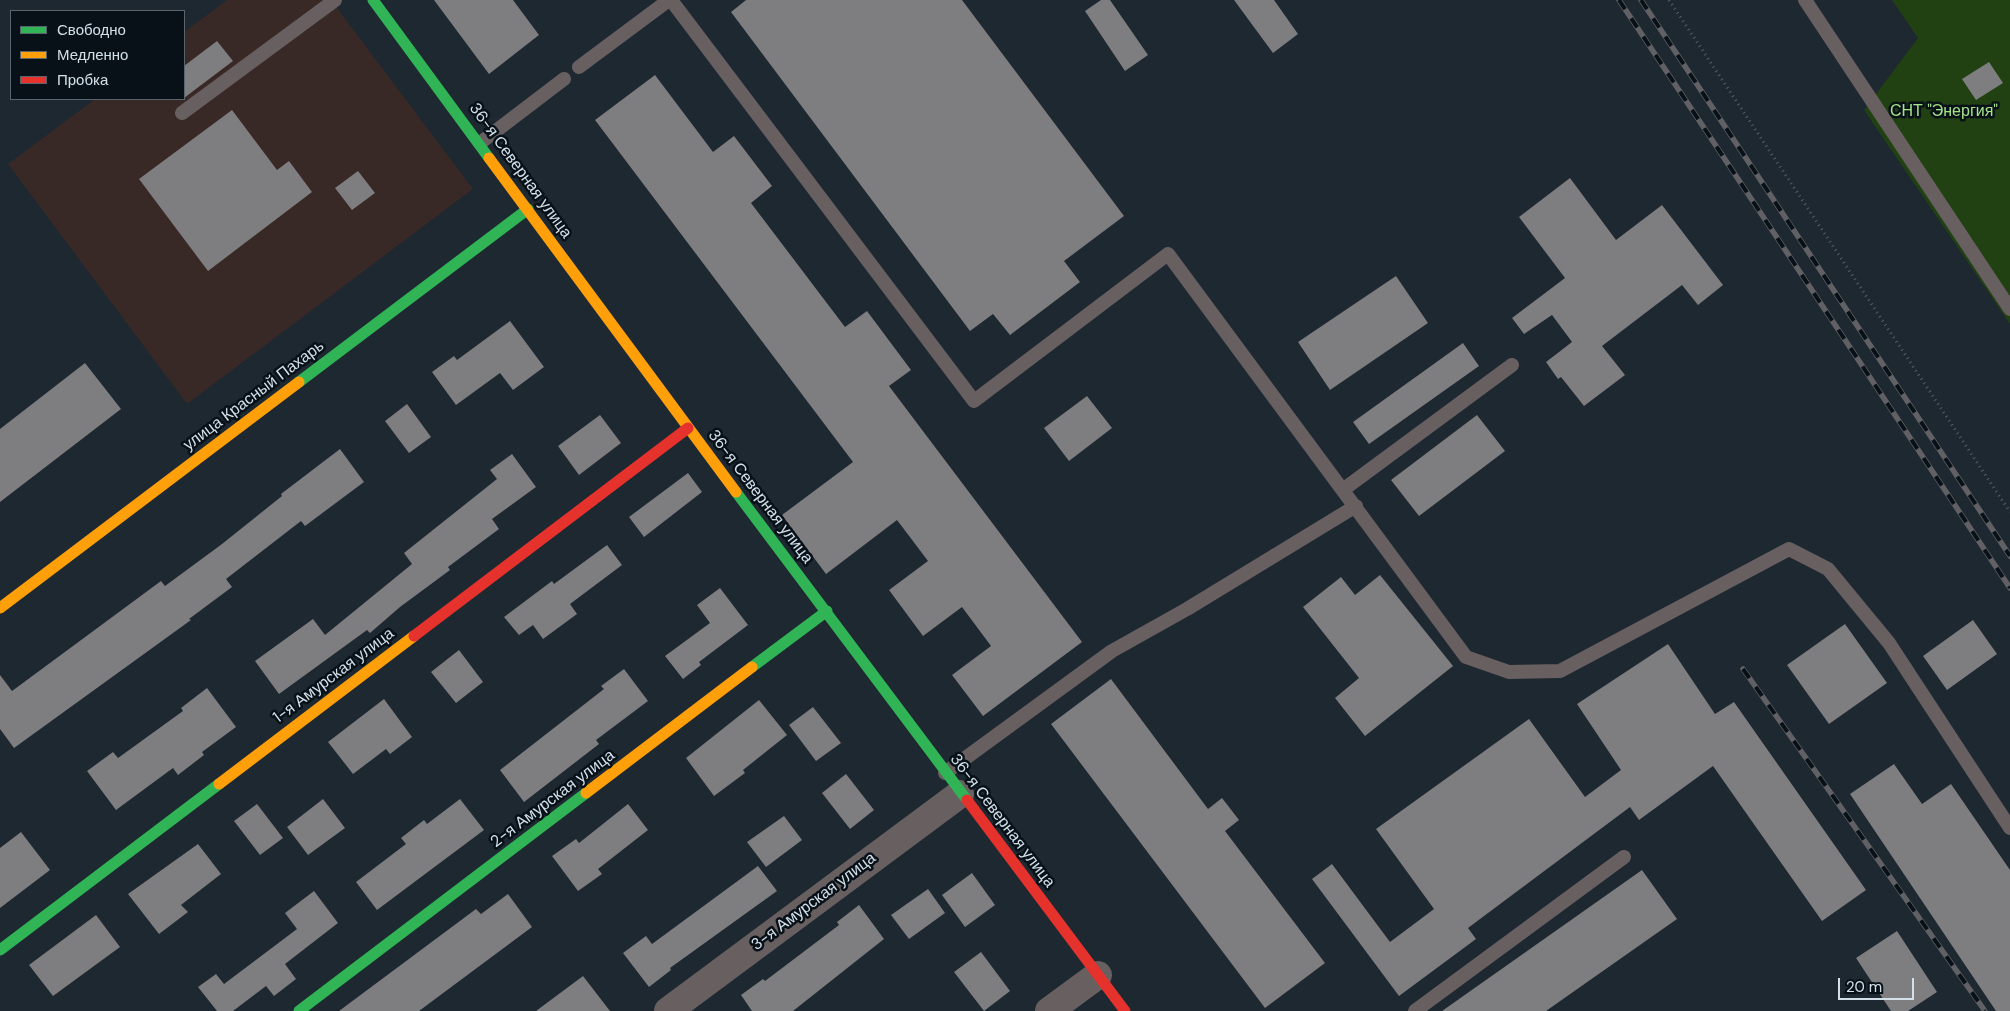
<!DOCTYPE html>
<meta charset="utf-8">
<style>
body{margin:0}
#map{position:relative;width:2010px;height:1011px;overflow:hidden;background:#1d2831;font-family:"DM Sans",sans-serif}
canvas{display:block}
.legend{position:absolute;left:10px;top:10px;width:175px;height:90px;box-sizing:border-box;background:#081118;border:1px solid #59646c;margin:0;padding:6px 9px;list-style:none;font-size:15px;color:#d3e0ea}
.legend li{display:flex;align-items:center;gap:10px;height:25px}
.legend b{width:25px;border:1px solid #59646c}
.scale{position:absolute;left:1838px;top:978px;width:76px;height:22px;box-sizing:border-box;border:2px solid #d3e0ea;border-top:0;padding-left:6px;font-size:15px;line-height:18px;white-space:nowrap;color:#d3e0ea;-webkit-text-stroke:4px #081118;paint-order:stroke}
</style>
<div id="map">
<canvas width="2010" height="1011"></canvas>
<ul class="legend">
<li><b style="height:6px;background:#30b455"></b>Свободно</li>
<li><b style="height:6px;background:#ff9f0a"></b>Медленно</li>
<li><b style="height:6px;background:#e5322d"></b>Пробка</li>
</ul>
<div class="scale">20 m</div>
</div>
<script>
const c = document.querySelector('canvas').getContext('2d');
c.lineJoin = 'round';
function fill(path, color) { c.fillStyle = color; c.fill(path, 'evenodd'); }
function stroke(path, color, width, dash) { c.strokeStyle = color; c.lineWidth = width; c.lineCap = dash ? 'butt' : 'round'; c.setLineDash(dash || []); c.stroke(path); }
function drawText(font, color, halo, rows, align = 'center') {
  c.font = font + ' "DM Sans",sans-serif'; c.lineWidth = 5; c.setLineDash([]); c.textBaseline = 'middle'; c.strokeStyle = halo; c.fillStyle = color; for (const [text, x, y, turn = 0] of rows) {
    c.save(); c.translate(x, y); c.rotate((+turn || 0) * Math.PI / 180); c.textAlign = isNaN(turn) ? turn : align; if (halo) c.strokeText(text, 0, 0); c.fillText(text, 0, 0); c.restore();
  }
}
fill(new Path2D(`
 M227,0H331L473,189L187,404L8,164L95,99H184V32Z`), '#382927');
fill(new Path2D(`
 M1892,0H2010V324L1864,110L1918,38Z`), '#224113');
fill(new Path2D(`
 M434,0H513L539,35L489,74Z
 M746,0H962L1124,216L1064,261L1080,282L1010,335L993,314L970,331L731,12Z
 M1101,0H1110L1148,55L1125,71L1085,11Z
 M1234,0H1274L1298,34L1273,53Z
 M217,41L233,61L184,98V66Z
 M1989,62L2003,83L1976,100L1962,79Z
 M655,75L713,152L734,136L772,186L751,203L845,327L867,311L911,370L889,386L1082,642L983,716L952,675L991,646L962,607L923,636L889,590L928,561L897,520L826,574L782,515L853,462L595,120Z
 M232,110L277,170L289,161L312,192L208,271L139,179Z
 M358,171L375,193L352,210L335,188Z
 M1570,178L1616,240L1662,205L1723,285L1698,305L1682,285L1602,346L1625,375L1584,406L1561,377L1558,379L1546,362L1572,342L1552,315L1524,334L1512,318L1565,278L1519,217Z
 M1396,276L1428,323L1330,390L1298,342Z
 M510,321L544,367L513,390L500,373L456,405L432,372L454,356L457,360Z
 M1463,343L1479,366L1369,444L1353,422Z
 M85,363L121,409L0,502V429Z
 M1087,396L1112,428L1069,461L1044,428Z
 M407,404L431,437L409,453L385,421Z
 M600,415L621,443L579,475L558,446Z
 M1477,415L1505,451L1419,516L1391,480Z
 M340,449L364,482L305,526L301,521L226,579L232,587L189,619L191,620L14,748L0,729V675L12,691L161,581L165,586L222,544L282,496L281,494Z
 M512,454L536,487L492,519L499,529L448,567L450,570L400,607L370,633L367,630L279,694L255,661L313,619L325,635L412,564L404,553L497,479L490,470Z
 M688,473L702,492L644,537L629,517Z
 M607,545L622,565L570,604L577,614L543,639L533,625L519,635L504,617L552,581L554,584Z
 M1380,575L1453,666L1365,736L1335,698L1359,678L1303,607L1341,577L1355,595Z
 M720,588L748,625L699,662L701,665L683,679L665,656L710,623L697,605Z
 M1973,620L1997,654L1947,690L1923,656Z
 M1845,624L1887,683L1829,724L1787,665Z
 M1668,644L1715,714L1734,702L1866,890L1822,921L1713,766L1639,820L1630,807L1468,928L1476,939L1399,996L1312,879L1332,864L1390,942L1434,909L1376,829L1529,719L1585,797L1621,770L1577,704Z
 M459,650L483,682L456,703L431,672Z
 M624,669L648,701L596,740L599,744L524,802L500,770L604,689L601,686Z
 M1111,679L1208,809L1222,798L1239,820L1225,831L1325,963L1265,1008L1051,724Z
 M207,688L236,727L202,752L204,755L178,775L173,768L116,810L87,771L113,752L118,758L183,711L181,708Z
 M384,699L412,737L390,754L386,749L353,774L328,742Z
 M759,700L787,735L743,770L745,773L714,796L686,758Z
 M813,707L841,743L816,761L789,725Z
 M1894,764L1922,804L1951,784L2010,870V1011H1996L1850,794Z
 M846,774L874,810L850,829L822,793Z
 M323,799L345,828L308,855L287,827Z
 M460,799L484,830L377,910L356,882L406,844L401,838L424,820L427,824Z
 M257,804L283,838L260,855L234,821Z
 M628,804L648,830L598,869L602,874L578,891L552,856L576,839L579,843Z
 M784,816L802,840L766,867L747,842Z
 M21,832L50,870L0,908V848Z
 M198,844L221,874L181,905L188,912L159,934L128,894Z
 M758,866L777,891L670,968L671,970L649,987L623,953L646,936L652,944Z
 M1642,870L1677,919L1546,1011H1442Z
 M972,873L995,905L965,927L942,895Z
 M928,889L945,913L909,939L891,915Z
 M314,891L338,923L285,964L296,979L274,996L266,986L233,1011H217L198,987L216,974L224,984L297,929L285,913Z
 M508,894L532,927L419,1011H339L476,909L481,914Z
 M859,905L884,939L793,1011H752L741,995L763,979L765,981L839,925L837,922Z
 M96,915L120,947L53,996L29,965Z
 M1897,931L1937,992L1908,1011H1891L1856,958Z
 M981,952L1010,991L984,1011L954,972Z
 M583,976L610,1011H536Z`), '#7e7d7f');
stroke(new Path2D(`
 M1669,0L2010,512`), '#5e5e61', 3, [1, 4]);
stroke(new Path2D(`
 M671,0L974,401L1168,254L1466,657L1509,672L1560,671L1789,549L1828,569L1889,643L2010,828
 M1805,0L2010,309
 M579,67L669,0
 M182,113L335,0
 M480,143L564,79
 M1344,489L1512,365
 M945,773L1112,651L1187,609L1356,506
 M1415,1011L1624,857`), '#685f61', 14);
stroke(new Path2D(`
 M668,1011L960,794
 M1049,1011L1098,975`), '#685f61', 28);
stroke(new Path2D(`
 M373,0L489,158
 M299,382L528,209
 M736,492L967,800
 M752,667L827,611
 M0,950L219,784
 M299,1011L586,793`), '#30b455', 11);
stroke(new Path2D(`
 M489,158L736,492
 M0,608L299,382
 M219,784L414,636
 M586,793L752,667`), '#ff9f0a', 11);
stroke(new Path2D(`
 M414,636L688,428
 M967,800L1125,1011`), '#e5322d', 11);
const rail = new Path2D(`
 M1619,0L2010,588
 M1641,0L2010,556
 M1743,669L1985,1011`);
stroke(rail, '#606065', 5.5);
stroke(rail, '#081118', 4, [11]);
drawText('16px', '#a5e288', '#081118', [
 ["СНТ \"Энергия\"",1944,112]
]);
drawText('16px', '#d3e0ea', '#081118', [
 ["36-я Северная улица",520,171,54],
 ["улица Красный Пахарь",254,396,-37],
 ["36-я Северная улица",760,497,53],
 ["1-я Амурская улица",334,676,-37],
 ["2-я Амурская улица",553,799,-37],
 ["36-я Северная улица",1002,821,53],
 ["3-я Амурская улица",814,902,-37]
]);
</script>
